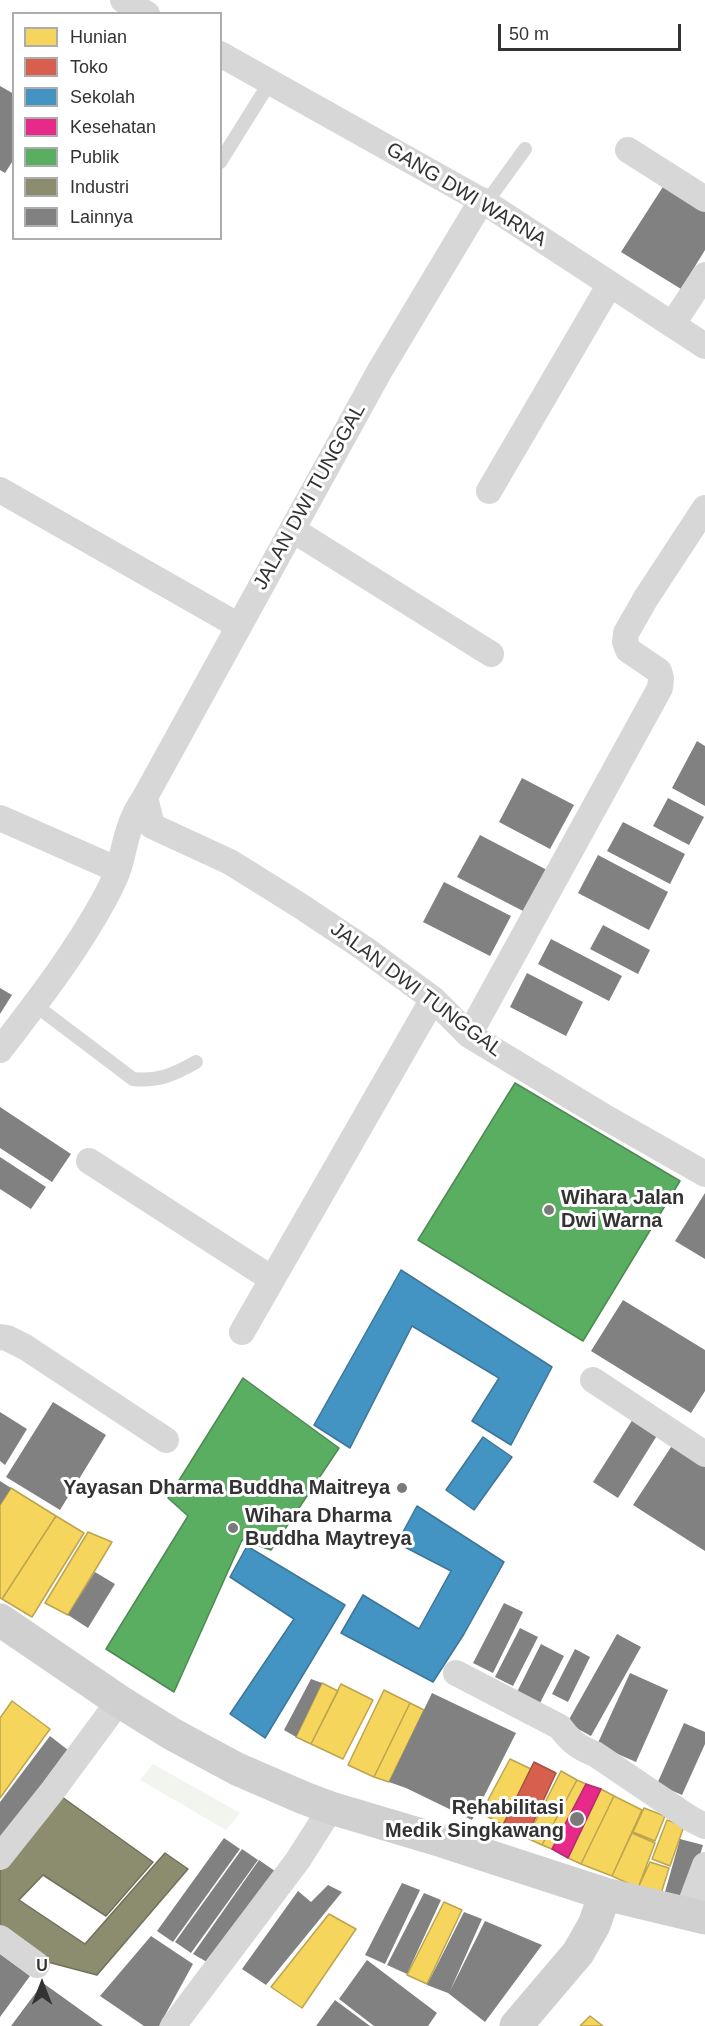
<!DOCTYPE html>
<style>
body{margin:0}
#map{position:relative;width:705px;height:2026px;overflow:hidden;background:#fff;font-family:Arial,sans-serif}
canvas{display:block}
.legend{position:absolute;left:12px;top:12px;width:210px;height:228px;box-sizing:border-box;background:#fff;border:2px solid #adadad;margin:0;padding:8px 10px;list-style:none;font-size:18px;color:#333}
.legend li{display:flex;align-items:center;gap:12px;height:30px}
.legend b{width:30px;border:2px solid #adadad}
.north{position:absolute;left:12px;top:1954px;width:60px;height:60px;-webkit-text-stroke:4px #fff;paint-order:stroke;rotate:0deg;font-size:16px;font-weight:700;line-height:24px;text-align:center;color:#333}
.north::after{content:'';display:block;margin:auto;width:21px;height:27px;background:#333;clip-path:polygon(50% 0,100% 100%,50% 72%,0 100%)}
.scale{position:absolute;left:498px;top:24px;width:183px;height:27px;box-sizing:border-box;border:3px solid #333;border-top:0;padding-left:8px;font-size:18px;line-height:21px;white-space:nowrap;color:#333;-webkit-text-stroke:4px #fff;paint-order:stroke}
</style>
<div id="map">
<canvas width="705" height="2026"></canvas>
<ul class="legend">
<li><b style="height:16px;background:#f6d55c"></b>Hunian</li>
<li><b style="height:16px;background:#d6604d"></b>Toko</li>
<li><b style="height:16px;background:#4393c3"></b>Sekolah</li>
<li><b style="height:16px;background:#e7298a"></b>Kesehatan</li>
<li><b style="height:16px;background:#5aae61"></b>Publik</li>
<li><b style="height:16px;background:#8c8c6e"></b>Industri</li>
<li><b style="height:16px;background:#818181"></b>Lainnya</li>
</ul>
<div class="north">U</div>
<div class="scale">50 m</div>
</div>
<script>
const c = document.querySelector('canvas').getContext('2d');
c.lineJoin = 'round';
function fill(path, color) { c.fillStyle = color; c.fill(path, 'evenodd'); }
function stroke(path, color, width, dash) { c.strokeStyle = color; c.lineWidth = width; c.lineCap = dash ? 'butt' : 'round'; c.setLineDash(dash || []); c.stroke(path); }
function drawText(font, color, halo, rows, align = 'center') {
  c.font = font + ' Arial,sans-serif'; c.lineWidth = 6; c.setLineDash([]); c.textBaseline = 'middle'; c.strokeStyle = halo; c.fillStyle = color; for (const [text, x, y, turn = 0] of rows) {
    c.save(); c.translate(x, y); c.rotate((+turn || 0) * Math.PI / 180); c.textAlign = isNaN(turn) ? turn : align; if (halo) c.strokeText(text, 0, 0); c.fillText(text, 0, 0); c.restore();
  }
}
fill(new Path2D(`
 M153,1764L240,1813L226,1830L140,1780Z`), '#f1f5ed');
const homes = new Path2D(`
 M11,1488L56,1516L2,1599L0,1598V1505Z
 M56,1516L84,1533L32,1617L2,1599Z
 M88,1532L112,1542L68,1615L45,1603Z
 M322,1683L338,1691L311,1744L296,1737Z
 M341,1684L373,1700L343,1759L311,1744Z
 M384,1690L410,1703L374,1777L348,1765Z
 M12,1701L50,1729L0,1798V1718Z
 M410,1703L424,1710L389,1782L374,1777Z
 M510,1759L531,1769L503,1825L481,1813Z
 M561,1771L577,1780L542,1845L527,1838Z
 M577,1780L586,1784L552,1849L542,1845Z
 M601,1789L614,1796L581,1864L568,1858Z
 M614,1796L642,1810L612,1876L581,1864Z
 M644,1808L665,1816L655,1841L633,1832Z
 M667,1820L684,1826L670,1866L652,1859Z
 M632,1833L655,1843L638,1888L612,1876Z
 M650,1862L669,1868L660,1897L638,1888Z
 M444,1902L462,1910L427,1984L407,1975Z
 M329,1914L356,1929L302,2008L271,1987Z
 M590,2016L603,2026H580Z`);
fill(homes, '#f6d55c');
stroke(homes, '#bca450', 1.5);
const shops = new Path2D(`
 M534,1762L556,1773L527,1836L503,1825Z`);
fill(shops, '#d6604d');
stroke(shops, '#a55245', 1.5);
const schools = new Path2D(`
 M401,1270L552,1367L511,1445L472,1421L499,1378L412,1326L350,1448L314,1425Z
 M483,1437L512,1457L474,1510L446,1490Z
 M417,1506L504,1562L464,1634L433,1682L341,1633L363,1595L419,1629L451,1571L397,1543Z
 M247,1546L345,1605L265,1738L230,1714L294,1619L230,1577Z`);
fill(schools, '#4393c3');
stroke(schools, '#3e7698', 1.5);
const health = new Path2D(`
 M586,1784L601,1789L568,1858L552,1849Z`);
fill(health, '#e7298a');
stroke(health, '#b12c70', 1.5);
const public = new Path2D(`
 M515,1083L680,1181L583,1341L418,1240Z
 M243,1378L339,1448L271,1550L242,1540L174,1692L106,1649L188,1516L168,1498Z`);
fill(public, '#5aae61');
stroke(public, '#4e8953', 1.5);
const industry = new Path2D(`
 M55,1792L153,1862L106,1916L43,1875L19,1900L85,1944L165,1853L188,1869L97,1975L40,1960L0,1929V1864Z`);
fill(industry, '#8c8c6e');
stroke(industry, '#71715c', 1.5);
fill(new Path2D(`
 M0,86L14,94V159L5,173L0,170Z
 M668,179L705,202V250L681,289L621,252Z
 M697,741L705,746V806L672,788Z
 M522,778L574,805L550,849L499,822Z
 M668,798L704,817L689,845L653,826Z
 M623,822L685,854L670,884L607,851Z
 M480,835L547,870L525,912L457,877Z
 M598,855L668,892L649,930L578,893Z
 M444,882L511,916L490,956L423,922Z
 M603,925L650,950L638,974L590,949Z
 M551,939L622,976L609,1001L538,964Z
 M527,973L583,1002L566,1036L510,1007Z
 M0,988L12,995L0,1014Z
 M0,1107L71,1154L52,1182L0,1148Z
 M0,1157L46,1187L31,1209L0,1189Z
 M705,1193V1259L675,1241Z
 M623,1300L705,1350V1391L691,1413L591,1351Z
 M53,1402L106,1435L60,1510L6,1477Z
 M0,1412L27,1429L5,1465L0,1461Z
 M633,1419L658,1434L618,1498L593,1482Z
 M673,1444L705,1464V1551L633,1505Z
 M0,1481L11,1488L0,1505Z
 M95,1572L115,1584L88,1628L68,1615Z
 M504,1603L523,1612L493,1673L473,1663Z
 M520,1628L538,1637L513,1686L495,1677Z
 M617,1634L641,1647L591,1736L567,1723Z
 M541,1644L564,1656L540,1703L517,1692Z
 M575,1649L590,1657L568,1702L552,1694Z
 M630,1673L668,1690L636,1762L597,1745Z
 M311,1679L322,1683L296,1737L284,1730Z
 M432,1693L516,1733L472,1820L406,1788L389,1782Z
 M684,1723L705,1732V1744L682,1795L657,1784Z
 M50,1736L73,1754L0,1838V1802Z
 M224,1838L240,1849L173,1942L157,1931Z
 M680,1839L703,1845L685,1906L663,1899Z
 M242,1849L258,1860L191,1953L175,1942Z
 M259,1860L282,1876L214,1966L193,1954Z
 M402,1883L420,1890L385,1964L365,1955Z
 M328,1885L342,1892L266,1985L242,1969L298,1891L311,1902Z
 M424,1893L441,1900L407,1974L387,1965Z
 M464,1912L482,1919L450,1991L485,1921L542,1945L485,2022L448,1993L427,1985Z
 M151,1936L193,1964L159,2026H144L100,1996Z
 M0,1954L30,1976L0,2017Z
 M367,1960L437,2013L428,2026H374L339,1999Z
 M43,1983L103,2026H11Z
 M335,2000L370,2026H316Z`), '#818181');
stroke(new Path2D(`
 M220,162L270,82
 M486,203L525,149
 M35,1005L133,1079C158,1082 175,1074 196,1062`), '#d7d7d7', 14);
stroke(new Path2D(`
 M123,0L147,14
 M220,54L486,203L705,346
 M628,150L705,199
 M672,325L705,275
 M0,490L239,626
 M489,491L610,284
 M293,530L491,654
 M145,797L152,826L230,862L299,905L365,949L433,999L469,1035L603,1116L705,1174
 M0,818L118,870
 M469,1035L660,688L661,678L659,671L628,650L625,642L626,633L646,598L705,508
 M0,1050C37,1002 76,952 105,898C111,887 118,873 121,860C127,835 130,819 145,797L379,372L482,200
 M89,1161L272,1279
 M242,1332L433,999
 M0,1337L7,1338L25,1347L166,1440
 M593,1380L705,1454
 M456,1673L560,1727C570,1741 579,1748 595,1754L691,1819L705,1826
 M0,1857L54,1789L119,1701
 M687,1913L705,1865
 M0,1938L37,1965
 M173,2026L298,1860L331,1808`), '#d7d7d7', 26);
stroke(new Path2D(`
 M0,1620L119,1701L172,1734L237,1769L304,1798L331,1808L442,1841L605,1894L705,1918
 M516,2026L578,1953L594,1925L605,1894`), '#d0d0d0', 33);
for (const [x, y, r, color] of [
 [549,1210,6,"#7a7a7a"],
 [402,1488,6,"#7a7a7a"],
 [233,1528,6,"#7a7a7a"],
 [577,1819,8,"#7a7a7a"]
]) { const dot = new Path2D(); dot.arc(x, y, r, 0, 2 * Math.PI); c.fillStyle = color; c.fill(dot); stroke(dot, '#fff', 2); }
drawText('20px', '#333', '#fff', [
 ["GANG DWI WARNA",466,195,31],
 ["JALAN DWI TUNGGAL",310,497,-61],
 ["JALAN DWI TUNGGAL",416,990,37]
]);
drawText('bold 20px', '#333', '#fff', [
 ["Wihara Jalan",561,1198],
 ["Dwi Warna",561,1221],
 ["Yayasan Dharma Buddha Maitreya",390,1488,"right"],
 ["Wihara Dharma",245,1516],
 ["Buddha Maytreya",245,1539],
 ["Rehabilitasi",564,1808,"right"],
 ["Medik Singkawang",564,1831,"right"]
], 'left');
</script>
